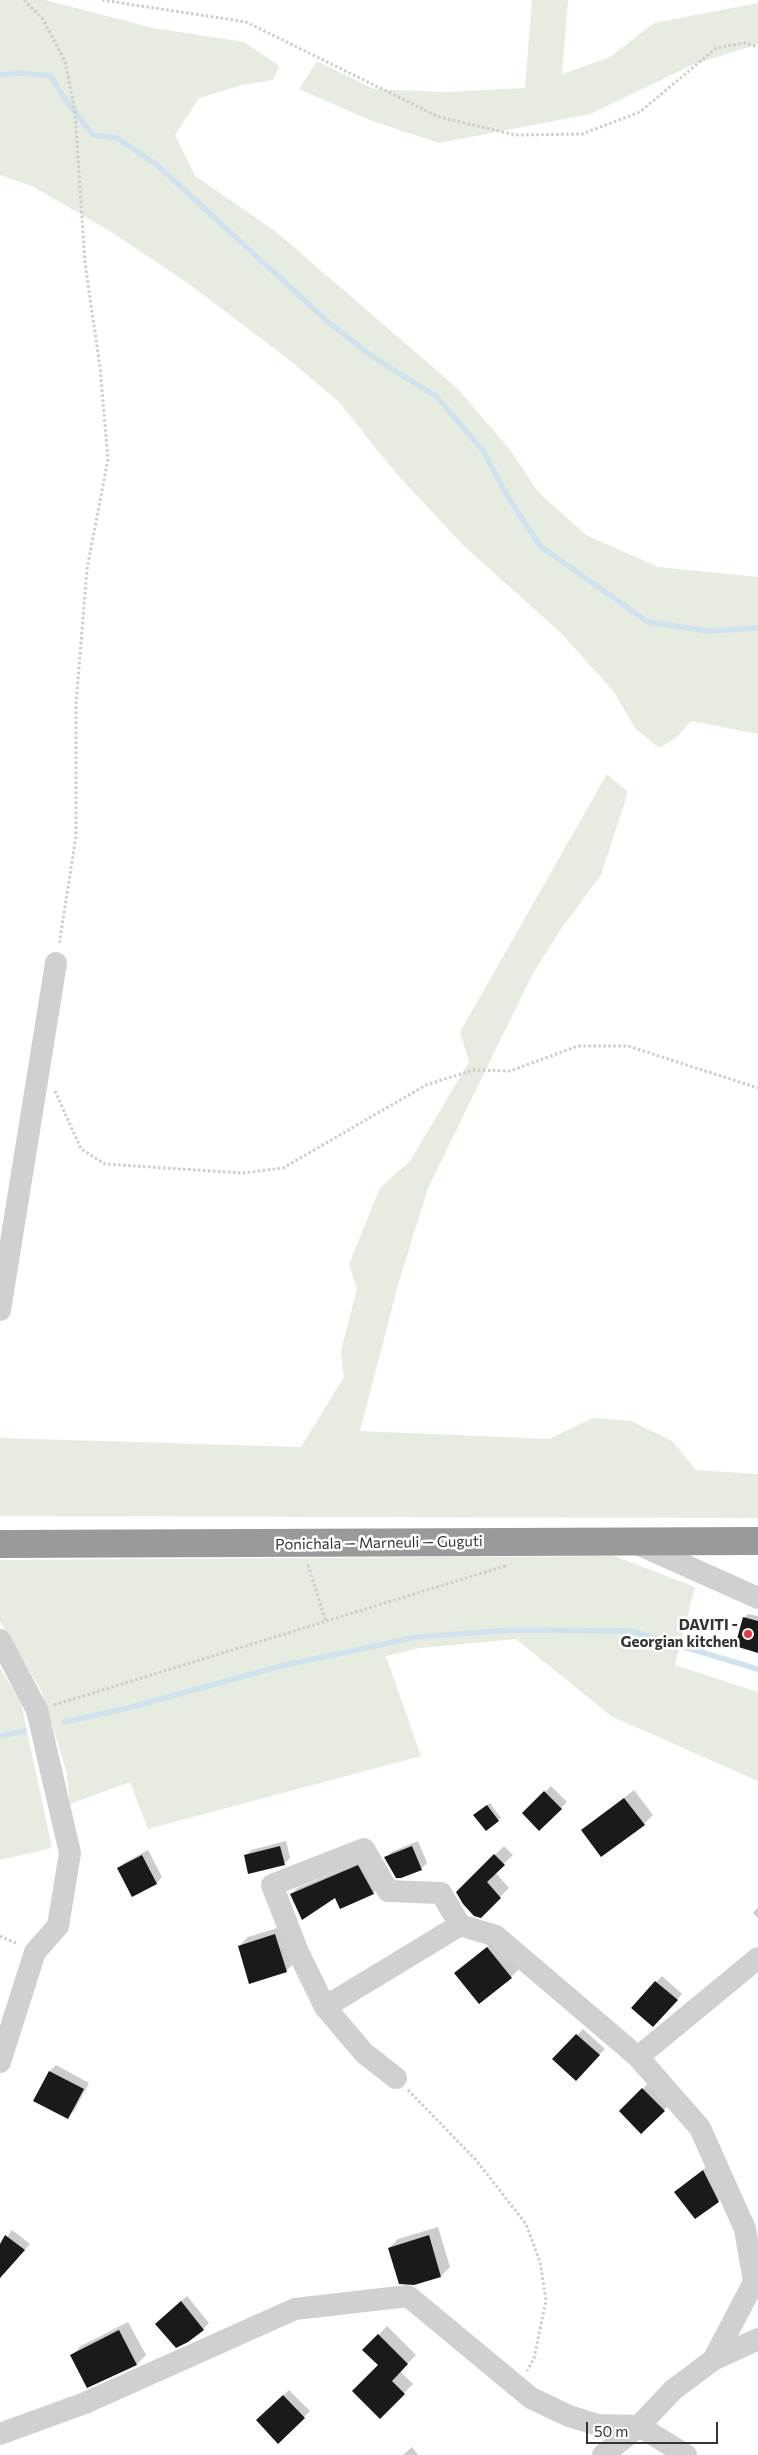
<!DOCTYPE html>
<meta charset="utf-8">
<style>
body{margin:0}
#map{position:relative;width:758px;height:2455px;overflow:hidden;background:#fff;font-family:Commissioner,sans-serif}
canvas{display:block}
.scale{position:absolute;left:586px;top:2422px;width:132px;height:22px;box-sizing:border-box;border:2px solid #333;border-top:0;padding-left:6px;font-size:15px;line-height:18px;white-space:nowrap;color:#333;-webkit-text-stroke:4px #fff;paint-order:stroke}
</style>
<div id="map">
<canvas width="758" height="2455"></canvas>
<div class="scale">50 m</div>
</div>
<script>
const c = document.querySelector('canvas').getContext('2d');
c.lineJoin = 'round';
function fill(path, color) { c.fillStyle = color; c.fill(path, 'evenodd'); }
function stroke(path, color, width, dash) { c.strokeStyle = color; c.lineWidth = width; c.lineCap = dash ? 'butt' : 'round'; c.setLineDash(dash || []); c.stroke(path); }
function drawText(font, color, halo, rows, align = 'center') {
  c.font = font + ' Commissioner,sans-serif'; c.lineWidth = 5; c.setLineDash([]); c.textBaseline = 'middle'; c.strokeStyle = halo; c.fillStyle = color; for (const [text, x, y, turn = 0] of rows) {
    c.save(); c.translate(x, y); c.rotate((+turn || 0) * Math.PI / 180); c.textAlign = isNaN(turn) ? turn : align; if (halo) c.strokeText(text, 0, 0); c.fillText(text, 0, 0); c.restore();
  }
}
fill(new Path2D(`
 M0,0H45L153,28L244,42L279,66L273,80L242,85L199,98L175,135L195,176L275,231L457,388L511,451L538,492L586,535L658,567L758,577V734L691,721L676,738L659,748L635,728L614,692L562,634L463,545L395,472L339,402L292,362L189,284L113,233L32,186L0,175Z
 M532,0H568L562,74L610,57L654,23L758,3V44L692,65L590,114L439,143L372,121L299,89L317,61L374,89L446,92L525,88Z
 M607,774L628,792L601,875L559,932L532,975L428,1188L399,1281L360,1431L549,1439L593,1418L631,1421L672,1441L696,1470L758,1474V1518L0,1516V1438L301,1447L344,1377L341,1351L357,1289L349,1264L380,1188L410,1161L469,1062L460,1032Z
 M614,1556L695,1587L675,1665L758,1692V1781L611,1716L516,1639L420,1648L386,1656L421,1756L148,1829L130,1782L70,1804L66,1770L42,1692L0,1621V1560Z
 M0,1668L21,1703L52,1848L0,1860Z`), '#e6ecdf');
fill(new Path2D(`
 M748,1614L758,1616V1651L744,1618Z
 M551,1786L567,1802L539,1829L524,1813Z
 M634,1790L653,1815L644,1824L583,1830Z
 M490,1803L501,1818L486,1830L477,1812Z
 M286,1841L290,1858L284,1864L245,1856L251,1850Z
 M418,1841L427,1863L421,1869L386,1858L391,1852Z
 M504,1846L513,1855L495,1872L509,1888L480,1916L457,1893Z
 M148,1850L162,1877L157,1883L133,1895L118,1868L124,1863Z
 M364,1860L379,1887L373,1893L341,1907L335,1896L291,1894L297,1888Z
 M758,1907V1918L753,1913Z
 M284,1926L295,1962L286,1971L239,1946L248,1937Z
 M496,1939L520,1968L511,1977L456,1973Z
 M662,1976L682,1994L659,2020L633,2007Z
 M583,2029L605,2049L582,2073L554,2059Z
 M56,2065L89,2083L74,2111L68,2117L35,2100L50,2071Z
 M649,2083L670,2104L641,2132L620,2111Z
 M709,2165L724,2195L718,2201L676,2192Z
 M438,2227L450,2267L441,2276L389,2248L398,2239Z
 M12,2230L30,2244L12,2264L0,2267V2247Z
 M187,2296L209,2323L203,2329L162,2318Z
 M128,2322L146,2355L137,2364L72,2355L81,2346Z
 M387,2326L416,2355L400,2371L413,2384L380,2417V2365L364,2350Z
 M289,2390L310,2411L278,2442L257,2420Z
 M412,2447L418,2455H403Z`), '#0003');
stroke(new Path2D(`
 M0,75L20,73L51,76L65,99L93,135L117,138L157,165L327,321L373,357L437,397L484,452L508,497L540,546L648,622L708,631L758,628
 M64,1722L128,1708L281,1666L417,1637L512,1630L631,1631L758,1669
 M0,1736L24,1731`), '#cfe2ee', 5.5);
fill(new Path2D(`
 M743,1617L758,1621V1653L735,1646Z
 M544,1791L562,1809L539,1831L522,1813Z
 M624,1798L645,1825L601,1857L581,1830Z
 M487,1805L499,1821L486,1831L473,1815Z
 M280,1846L285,1865L248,1874L244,1855Z
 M412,1846L422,1870L401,1878H396L384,1857Z
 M494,1854L505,1865L487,1882L501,1898L481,1918L474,1916L463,1904L456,1892Z
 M142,1855L157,1884L132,1897L117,1868Z
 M358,1865L374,1894L340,1909L335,1898L302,1920L290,1894Z
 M275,1934L287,1972L249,1984L238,1946Z
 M487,1947L512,1978L479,2004L454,1973Z
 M655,1981L678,2000L653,2027L631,2008Z
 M576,2034L600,2055L576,2081L552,2059Z
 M49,2071L84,2089L68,2119L33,2101Z
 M642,2088L665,2111L641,2134L619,2111Z
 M703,2170L719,2202L695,2219L674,2192Z
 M5,2235L25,2250L0,2278V2244Z
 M429,2235L441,2277L414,2285L399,2284L388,2248Z
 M181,2301L204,2330L188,2342L176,2348L155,2324Z
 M119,2330L137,2365L87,2388L70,2355Z
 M378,2334L408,2364L392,2381L405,2394L380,2419L352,2391L378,2365L362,2350Z
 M283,2395L305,2418L278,2444L256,2420Z`), '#1a1a1a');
stroke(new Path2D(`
 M24,0L42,18L65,61L75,112L85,263L100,367L108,459L87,569L76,704V836L59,945
 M102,0L246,22L439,117L516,135L582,134L640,112L716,48L745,43L758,47
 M55,1091L81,1149L105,1164L242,1173L283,1168L426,1085L473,1070L510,1071L578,1046H628L758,1088
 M308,1565L326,1622
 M54,1705L505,1566V1564
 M0,1936L18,1944
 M408,2090L476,2160L526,2224L540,2262L546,2300L534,2358L527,2371`), '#cdcdcd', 3, [2.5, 2.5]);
stroke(new Path2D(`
 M0,1310L56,963
 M633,1542L758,1598
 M0,1640L37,1710L70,1853L58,1926L35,1952L0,2062
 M325,2007L460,1925
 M638,2057L758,1958
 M396,2078L364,2053L325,2007L298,1952L272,1885L364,1849L388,1891L441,1893L460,1925L496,1936L638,2057L700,2128L745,2229L754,2282L713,2360
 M0,2434L85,2403L295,2309L408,2296L531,2398L569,2416L598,2425L639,2426L686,2455
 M603,2455L639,2426L673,2390L713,2360L758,2339`), '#d0d0d0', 22);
stroke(new Path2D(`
 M0,1544L758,1541`), '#9a9a9a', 28);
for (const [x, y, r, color] of [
 [748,1634,5,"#e63946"]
]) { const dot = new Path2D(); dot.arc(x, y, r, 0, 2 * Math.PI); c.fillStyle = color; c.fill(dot); stroke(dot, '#fff', 2); }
drawText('15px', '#333', '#fff', [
 ["Ponichala — Marneuli — Guguti",379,1543,-1]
]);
drawText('bold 15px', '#333', '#fff', [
 ["DAVITI -",738,1625],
 ["Georgian kitchen",738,1642]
], 'right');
</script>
